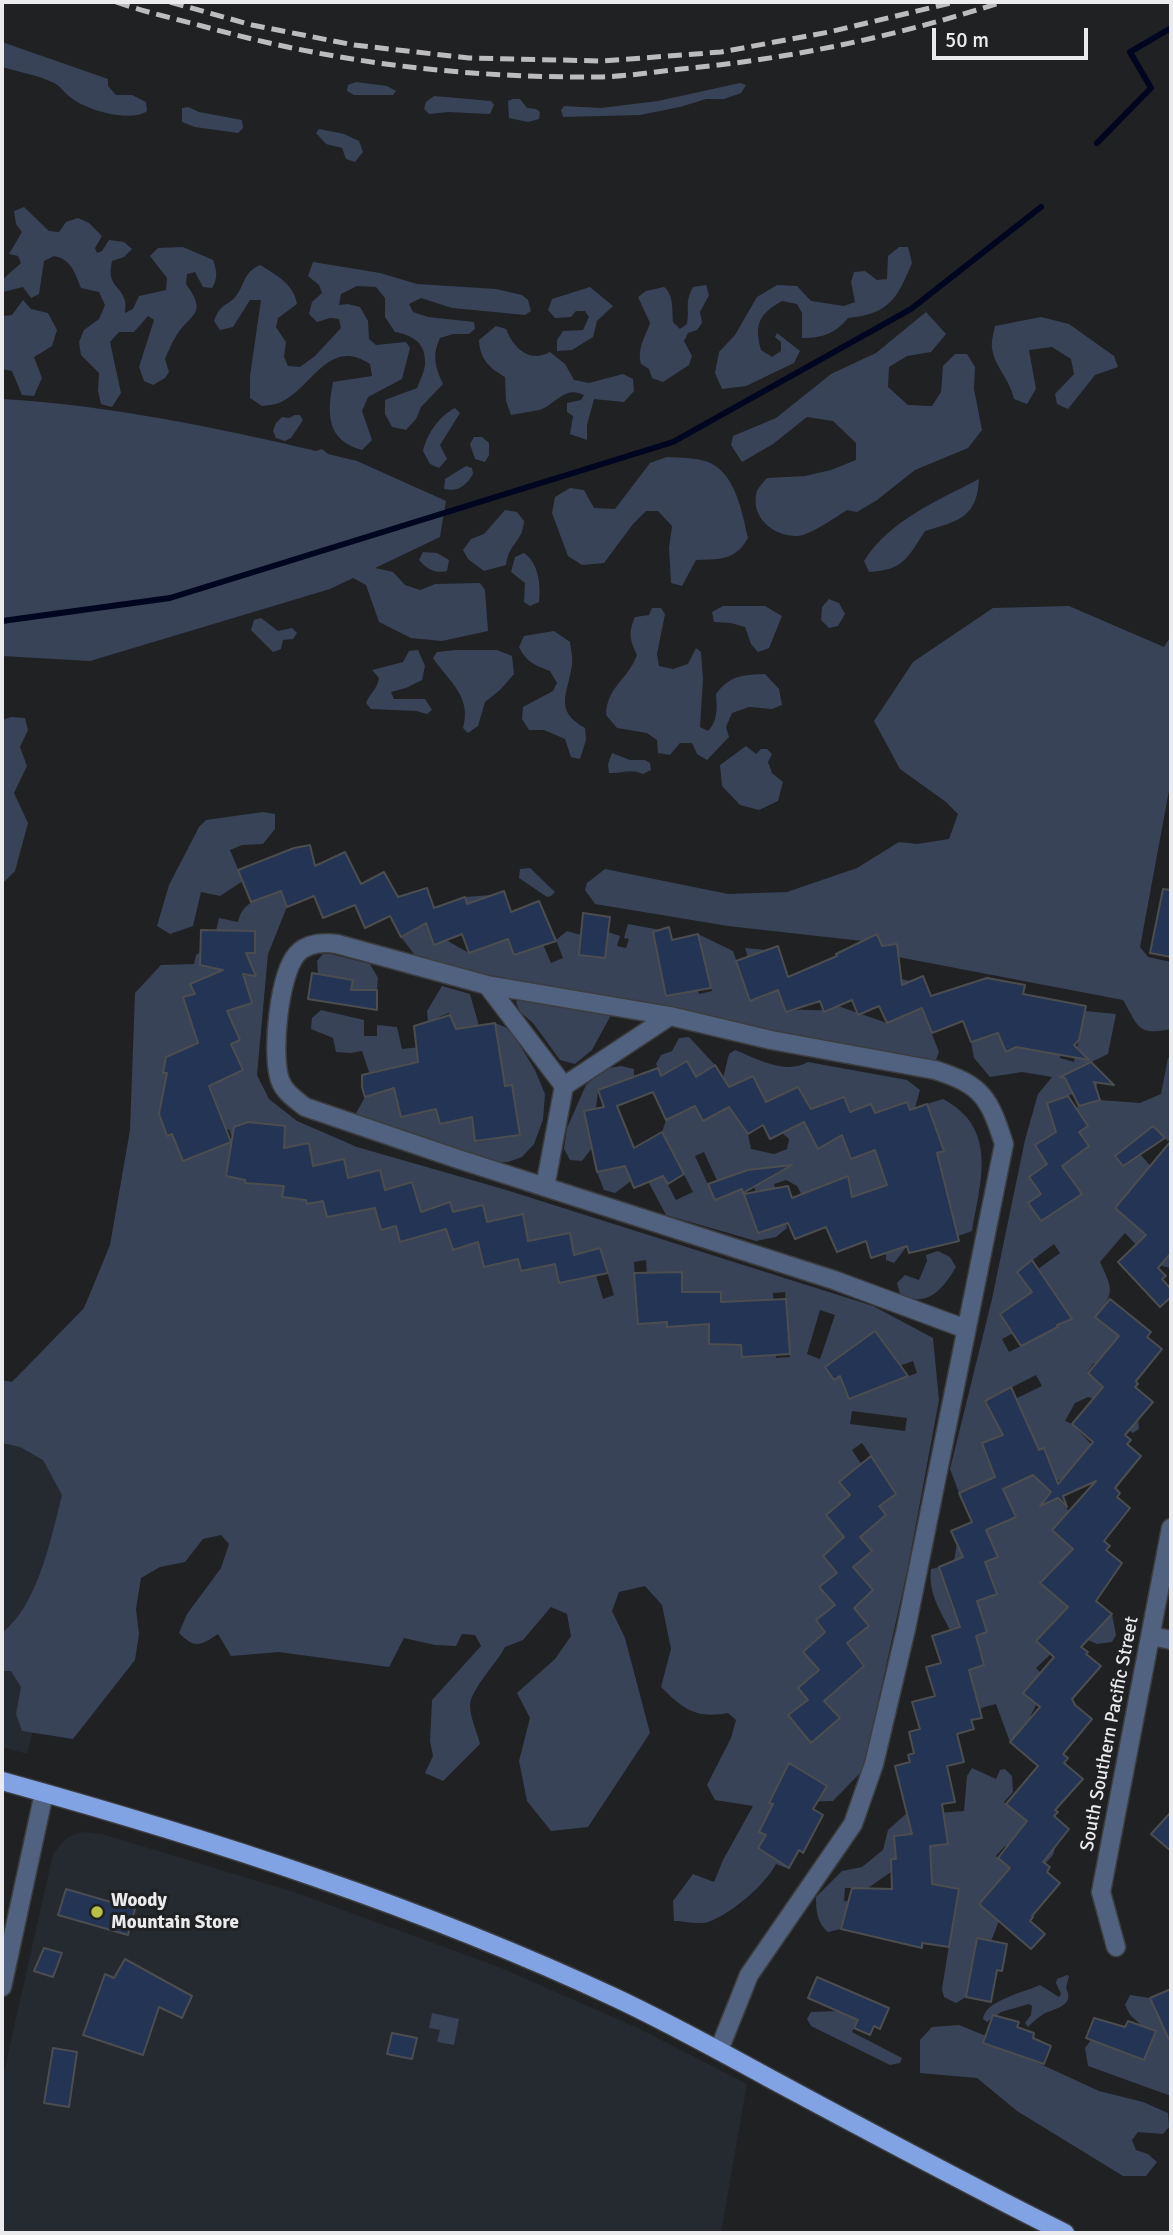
<!DOCTYPE html>
<style>
body{margin:0}
#map{position:relative;width:1173px;height:2235px;overflow:hidden;background:#202123;font-family:Signika,sans-serif}
canvas{display:block}
.frame{position:absolute;inset:0;border:4px solid #ebebed;pointer-events:none}
.scale{position:absolute;left:932px;top:28px;width:156px;height:32px;box-sizing:border-box;border:4px solid #ebebed;border-top:0;padding-left:9px;font-size:21px;line-height:24px;white-space:nowrap;color:#ebebed;-webkit-text-stroke:5px #202123;paint-order:stroke}
</style>
<div id="map">
<canvas width="1173" height="2235"></canvas>
<div class="frame"></div>
<div class="scale">50 m</div>
</div>
<script>
const c = document.querySelector('canvas').getContext('2d');
c.lineJoin = 'round';
function fill(path, color) { c.fillStyle = color; c.fill(path, 'evenodd'); }
function stroke(path, color, width, dash) { c.strokeStyle = color; c.lineWidth = width; c.lineCap = dash ? 'butt' : 'round'; c.setLineDash(dash || []); c.stroke(path); }
function drawText(font, color, halo, rows, align = 'center') {
  c.font = font + ' Signika,sans-serif'; c.lineWidth = 6; c.setLineDash([]); c.textBaseline = 'middle'; c.strokeStyle = halo; c.fillStyle = color; for (const [text, x, y, turn = 0] of rows) {
    c.save(); c.translate(x, y); c.rotate((+turn || 0) * Math.PI / 180); c.textAlign = isNaN(turn) ? turn : align; if (halo) c.strokeText(text, 0, 0); c.fillText(text, 0, 0); c.restore();
  }
}
fill(new Path2D(`
 M2,1434L103,1461L27,1754L2,1747Z
 M82,1832L102,1834L294,1892L499,1967L638,2028L747,2084L721,2233H2V2080L53,1854L66,1838Z`), '#252930');
fill(new Path2D(`
 M2,42L108,79V86L116,95H132L146,102L147,111C130,123 86,110 70,97C64,93 61,86 54,83C38,75 19,72 2,67Z
 M356,82L387,86L396,91L393,95H354L347,91L348,85Z
 M740,83L746,85L741,93L724,99H706L680,107L640,115L563,117L561,110L564,106L601,108L658,101Z
 M434,96L491,101L494,105L490,114L448,112L429,114L424,109L426,102Z
 M513,99H520L527,108L536,109L540,112L539,119L528,122L509,118L508,101Z
 M188,107L199,112L242,120L243,128L238,133L195,127L182,122V108Z
 M319,129L344,134L359,141L363,152L355,162L346,159L342,148L326,144L316,133Z
 M24,207L49,231L59,232L66,222L78,218L89,223L102,236L95,248L97,253L102,251L109,240L124,242L132,249L124,257L112,261C106,286 121,285 125,301C126,305 125,309 125,313L133,309L139,296L166,290L167,278L150,256L158,248L183,247L213,260C217,271 218,278 212,288L203,287L195,272L187,274L186,284C209,316 190,312 175,338C171,344 168,352 165,359L169,372L165,378L153,385L144,381L139,367L154,320L148,316L134,332H119L110,342L121,393L112,407L101,404L98,391L99,373L81,355L79,342L84,330L99,319L105,305L99,292L81,288C75,273 71,259 54,256L44,261L39,294L31,298L23,287L3,292L2,280L21,263L18,256L9,254L22,232L16,224L14,211Z
 M899,247H908L912,263C897,299 889,314 848,318C835,334 822,338 802,338V313L797,304L782,301C759,314 754,324 761,350L772,357L781,351V342L775,337L777,333L800,351L794,363L746,386L722,389L715,373L719,352L735,335L757,297L777,285L797,286L811,301L844,306L855,302L851,282L854,272L865,271L877,280L887,279L888,256Z
 M313,262L380,273L417,284L496,289L522,295L528,300L531,311L525,315L452,308L421,298L409,304L413,312L428,317L474,322L475,329L469,334H453L440,338C432,355 435,367 443,384L421,407L416,419L406,430L392,427L385,414V400L417,388C420,380 426,369 425,361C425,341 410,335 395,332L385,317V298L376,287L357,286L341,294L339,305L348,304L360,307L368,321L369,339L376,345L406,342L410,348L402,379L368,397L362,411L372,440L362,450C326,440 327,414 333,382L372,376L370,364C328,336 312,389 279,403C274,405 267,405 262,406L250,398V376L261,300H250L233,327L220,330L214,321C221,302 227,307 236,296C246,282 243,273 260,265C276,275 294,284 297,304L278,318L276,327L286,342L284,357L288,366L300,367L315,356L341,328L339,319L330,318L317,322L309,314L312,302L322,293L319,285L308,276Z
 M706,285L709,295L700,312L702,323L697,330L688,333L684,341L692,356L689,365L663,382L652,378L649,369L641,364C637,348 645,338 650,323L638,297L646,291L664,287C674,295 672,310 673,322L680,329L687,324C690,306 684,305 693,287Z
 M590,287L613,306L597,321L593,337L572,350L557,351V340L563,331L583,330L589,317L585,311H576L571,317L555,318L548,310L552,299Z
 M23,300L31,309L48,313L57,330L52,346L34,357L42,378L34,396L22,395L12,371L2,369V316L12,315Z
 M926,312L946,334L931,352L907,356L889,367L888,387L908,405L932,406L941,392L943,366L955,354H967L975,367L974,389L982,430L968,448L915,470L877,500L857,512L847,510C836,517 810,535 798,536C775,537 749,518 757,491C759,487 764,481 767,478L805,476L831,470L856,460V443L833,421L807,417L773,444L742,462L731,445L733,436L776,418L831,374L876,353Z
 M1041,317L1069,324L1114,356L1118,367L1095,375L1068,409L1057,404L1055,394L1074,374L1071,359L1052,347L1029,350L1036,389L1027,404L1014,399C1010,379 994,366 992,348C991,341 994,332 995,326Z
 M496,326L506,329C513,347 529,364 550,352L565,364L574,380L589,383L623,374L633,379L634,391L624,402L594,399L587,425V440L570,434L573,416L567,412V403L581,400L584,395C564,385 556,405 539,410C530,412 520,413 511,415L506,401L505,377C489,368 480,359 479,340Z
 M2,399C108,405 213,427 316,451L322,449L328,454L357,461L446,501L440,537L375,568L393,572L405,585L420,590L435,584L480,583L485,590L488,631L442,641L411,638L379,622L366,585L353,578L330,589L90,661L2,656Z
 M455,408L460,413L440,445L447,459L439,468L430,464L423,451C427,434 439,416 455,408Z
 M295,415H300L303,420L291,438L285,441L276,438L273,431L276,423L282,417L289,418Z
 M474,437H482L489,443V455L485,462L475,459L470,444Z
 M667,457C683,458 704,457 717,467C737,482 743,516 748,538C735,561 720,559 696,560L682,586L671,583L669,548L672,526L658,511H646L633,524L604,563L582,565L568,556L552,513L555,497L570,488L584,490L594,508L615,509L650,463Z
 M466,466L472,468L473,474C466,486 458,492 444,489L445,479Z
 M979,479C977,518 958,521 925,531C907,559 903,570 869,572L864,561C890,520 937,501 979,479Z
 M505,510L517,512L524,521C522,544 509,542 506,565L484,571L468,559L463,550L471,539L484,534Z
 M423,552L437,553L449,560L447,571C435,574 427,569 419,560Z
 M524,553C539,563 541,586 539,602L530,606L524,602L525,583L511,572L515,557Z
 M829,599L839,603L845,614L838,626L829,628L821,620L822,607Z
 M723,606H765L782,616L769,648L758,652L751,644L745,627L731,623L714,622L712,612Z
 M1069,606L1164,647L1171,636V780L1140,947L1148,957L1171,962V1029C1137,1036 1139,1027 1123,1000L898,957L897,944L882,947L862,941L728,926L595,904L585,890L587,883L605,869L728,894L787,892L857,868L899,842L917,844L949,839L958,814L946,802L900,769L874,721L913,662L993,608Z
 M652,608H661L665,614L657,654L659,666L673,669L688,664L696,648L701,652L703,679L700,727L708,731C718,721 717,708 716,694C730,675 743,675 765,674L779,689L782,705L772,709L749,707L732,713L726,727L729,737L707,760L697,754L692,743H680L670,755L658,753L657,740L647,733L617,728L606,715C607,686 628,680 637,655C630,640 628,633 635,617L649,615Z
 M261,618L278,631L292,628L297,633L293,639L283,640L281,649L273,652L251,630L254,620Z
 M554,631L570,642C571,650 573,657 572,665C568,694 553,710 585,728L586,740L580,759L571,757L565,739L544,730H529L522,719L523,707L553,691L557,683L550,671C536,666 525,661 519,647L524,636Z
 M418,650L425,666L422,680L406,688L391,692L394,699H425L432,710L427,714L416,711L371,709L366,703C370,693 377,690 379,678L372,670L403,662L409,651Z
 M456,650H497L512,656L514,674L500,690L485,702L478,726L468,733L463,728C472,696 449,682 433,658L437,652Z
 M11,717L25,718L28,730L20,747L27,766L14,793L28,823L15,871L2,884V720Z
 M746,746L756,754L761,749H767L772,754L768,762L772,773L783,782L778,801L759,810L740,805L722,786L720,765Z
 M612,753L630,760H645L650,763L651,770L643,774C629,768 622,774 609,773L608,764Z
 M263,812L275,814V829L263,844L242,845L230,850L243,881L220,896L201,892L193,926L170,934L157,926L169,885L199,827L206,820Z
 M530,868L555,892L551,896L547,897L519,878L520,869Z
 M278,883L287,907L268,954L257,1075L269,1099L297,1121L357,1147L503,1189L873,1306L933,1338L939,1400L908,1567L863,1770L833,1801L770,1803L803,1819H766L759,1832L794,1854L789,1869L776,1864C765,1885 731,1914 708,1922C699,1925 684,1921 674,1921L673,1901L693,1874L714,1882L723,1860L753,1806L715,1800L707,1785L731,1738L736,1720L728,1713C696,1719 683,1709 661,1687L671,1649L662,1605L645,1586L619,1592L612,1611L625,1638L650,1733L588,1827L551,1831L527,1801L519,1761L530,1718L517,1693L555,1659L571,1636L567,1614L551,1607L523,1640L505,1647C497,1663 471,1689 470,1705C470,1717 477,1732 480,1744L443,1781L425,1773L433,1756L430,1741L432,1700L481,1646L475,1635L462,1634L456,1646L435,1645L404,1638L389,1667L279,1652L231,1656L218,1634C200,1646 195,1649 179,1633L187,1614L221,1568L229,1544L221,1535L203,1539L185,1562L160,1567L141,1578L136,1609L139,1634L135,1660L73,1739L22,1731L16,1714L21,1687L11,1671H2V1633C38,1605 51,1538 62,1495L43,1460L20,1447L2,1443V1380L12,1382L84,1308L110,1245L130,1130L135,993L161,965L194,964L196,955L200,952L254,953L216,931L219,918L238,922C242,906 249,903 264,897L260,887ZM249,959L254,972L195,995L191,984ZM252,1003L192,1022L188,1011ZM234,1027L240,1039L177,1052ZM237,1056L243,1070L176,1101ZM252,1122L263,1124L256,1184L245,1183ZM271,1125L285,1126L282,1185ZM229,1129L233,1141L183,1160L178,1148ZM309,1143L320,1201L307,1204L295,1146ZM344,1160L355,1212L344,1215L332,1162ZM483,1206L497,1264L485,1267L470,1209ZM523,1215L534,1268L521,1271L510,1218ZM570,1233L579,1278L559,1283L550,1237ZM600,1248L614,1295L603,1299L589,1251ZM646,1260L650,1323L638,1324L634,1262ZM682,1272L683,1325L667,1273ZM708,1292H721L722,1345L709,1344ZM785,1292L790,1357L776,1358L773,1293ZM820,1310L835,1315L820,1359L807,1354ZM875,1331L884,1344L834,1380L825,1367ZM913,1361L917,1373L849,1398L844,1386ZM852,1411L907,1418L905,1431L850,1424ZM862,1443L896,1494L886,1501L852,1450ZM851,1473L886,1515L876,1524L860,1506ZM836,1508L872,1552L863,1559L849,1543ZM834,1546L873,1590L861,1601L823,1557ZM829,1579H830L858,1633L819,1587Z
 M492,895L514,955L525,951L531,916L551,963L563,958L556,940L567,931L581,935L579,955L605,958L608,932L620,936L617,946L626,948L629,939L624,938L628,924L660,930L653,932L666,995L689,955L699,994L712,991L698,934L733,951L750,1000L760,996L745,948L766,950L786,1012C805,1006 818,1015 838,1006L887,1023L909,1013L895,978L911,981L939,1052L933,1067L678,1009L478,973L417,958L401,937L420,906L434,945L446,940L469,953L483,948L465,897Z
 M323,954H331L370,964L378,978L377,990H364L350,999L353,980L318,974L317,961Z
 M442,986L470,994L479,1026L495,1023L510,1029L535,1070L545,1094L543,1120L534,1144L522,1157L508,1162L491,1163L355,1115L365,1097L376,1093L362,1051L351,1053L336,1052L333,1038L311,1029L312,1018L321,1010L364,1020V1036H377V1025L397,1027L402,1049L430,1046L427,1011ZM449,1013L466,1056L455,1060L439,1017ZM389,1069L413,1114V1115L401,1117ZM480,1077L489,1140L476,1142L466,1079Z
 M520,997L605,1009L611,1015L592,1050L575,1064L560,1060L533,1023L520,1012L516,1002Z
 M1040,1003L1030,1050L1044,1052L1066,1028L1060,1058L1074,1062L1085,1011L1116,1014L1108,1054L1064,1075L1070,1086L1101,1071L1096,1087L1048,1102L1051,1115L1100,1100L1140,1103L1161,1094L1168,1058H1171V1095L1169,1097L1171,1100V1138L1168,1141L1153,1126L1131,1144L1171,1189V1210L1149,1202L1132,1188L1115,1208L1169,1254L1171,1253V1268C1150,1265 1139,1247 1125,1233L1100,1262C1113,1290 1115,1293 1095,1317L1151,1362L1143,1372L1094,1363L1087,1372L1138,1419L1139,1429L1133,1433C1113,1419 1112,1405 1088,1397L1075,1403L1065,1421L1072,1424L1092,1445L1064,1477L1047,1488L1069,1511L1052,1530L1084,1558L1070,1573L1058,1564L1040,1582L1095,1632L1112,1614L1116,1635L1112,1642L1097,1644L1052,1624L1036,1641L1051,1654L1036,1668L1041,1673L1023,1693L1036,1705L1027,1723L1010,1742L996,1704L984,1707L970,1716L955,1674L984,1665L980,1651L959,1642L987,1632L983,1620L950,1630C940,1610 928,1593 931,1569L939,1567L944,1579L997,1557L992,1545L954,1561L957,1543L1016,1516L1010,1505L995,1492L1016,1468L959,1493L950,1469L992,1299L1025,1140L1038,1094L1052,1077L1022,1072L990,1077L974,1058L971,1042L982,1038L980,1031L996,1029L1006,1052L1021,1045ZM1081,1116L1042,1155H1041L1035,1145ZM1083,1138L1089,1146L1035,1186L1029,1177ZM1069,1176L1081,1194L1041,1221L1029,1202ZM1054,1244L1060,1253L1023,1280L1017,1272ZM1047,1283L1053,1292L1006,1323L1000,1313ZM1050,1314L1058,1327L1009,1352L1002,1339ZM1036,1375L1042,1386L990,1411L985,1401ZM1027,1425L989,1460L982,1443ZM992,1582L997,1594L953,1610L949,1599Z
 M689,1037L715,1065L706,1072L748,1134L751,1149L774,1154L787,1149L789,1139L782,1133L753,1076L733,1093L723,1078L729,1054L735,1050C758,1059 785,1075 808,1062L907,1080L920,1090L915,1108L932,1155L943,1151L927,1104L943,1099C998,1128 981,1180 972,1231L958,1236L944,1179L928,1183L907,1246L894,1263L886,1260V1253L852,1197L825,1185L811,1191L807,1205L797,1186L786,1180L774,1184L787,1228L776,1237L756,1241L666,1215L643,1172L655,1160L676,1200L693,1192L662,1132L666,1120L678,1114L656,1064L661,1055L672,1051L679,1038ZM688,1062L716,1114L704,1121L675,1069ZM798,1087L829,1142L818,1148L787,1093ZM844,1097L865,1153L851,1158L829,1103ZM907,1102L926,1150L888,1109ZM704,1152L724,1196L715,1200L695,1156ZM748,1170L769,1229L759,1233L736,1174Z
 M621,1066L634,1069V1077L598,1090L596,1109L584,1111L592,1148L582,1161L570,1160L564,1149L567,1128L586,1085L604,1069Z
 M616,1123L631,1181L615,1193L604,1190L597,1172L608,1169Z
 M938,1251L950,1257L956,1267C943,1289 927,1309 900,1294L897,1283L905,1275L919,1280L927,1261L926,1255Z
 M972,1768L996,1779L1000,1770L1005,1769L1012,1776L1013,1792L1004,1802L1056,1845L1053,1855L1045,1864L1036,1855L1005,1846L996,1856L1035,1890L1010,1897L996,1885L979,1904L999,1921L991,1941L977,1938L966,1997L956,2003L944,1997L942,1989L958,1889L934,1886L904,1871L931,1869V1857L891,1859V1872L868,1888H845L844,1901L871,1903L841,1929L828,1932C817,1923 816,1911 816,1897L842,1871L862,1867L883,1850L888,1830L907,1813L930,1807L938,1813L964,1811L967,1776ZM945,1830L896,1850L895,1849L894,1836Z
 M1067,1975L1069,1976L1066,1988C1076,2007 1053,2008 1042,2015C1037,2018 1032,2023 1028,2027L1025,2023L1031,2015L1032,2006L1029,2004L1001,2012L987,2022L983,2019C984,2001 1025,1992 1040,1985L1059,1997L1061,1994L1056,1983L1057,1979Z
 M1130,1995L1150,1998L1171,2041V2096L1088,2066L1085,2048L1091,2040L1144,2060L1153,2038L1139,2033L1142,2026L1130,2015L1125,2005Z
 M838,2011L858,2020L852,2032L902,2058L900,2063L890,2065L811,2026L807,2019L811,2012Z
 M432,2013L459,2019L454,2045L437,2042L440,2030L429,2028Z
 M959,2025L986,2036L983,2043L1023,2056L1099,2091L1143,2102L1168,2113L1169,2127L1163,2134L1138,2132L1132,2140L1136,2150L1148,2154L1157,2162L1146,2176H1123L1017,2111L977,2078L920,2073V2040L932,2027Z`), '#384358');
stroke(new Path2D(`
 M1097,143L1151,88L1130,52L1171,28
 M2,621L170,598L673,442L911,309L1041,207`), '#000620', 6);
const building = new Path2D(`
 M310,845L315,866L345,852L361,884L384,872L398,897L427,888L434,908L465,897L467,904L504,891L511,912L539,901L556,941L514,955L508,939L469,953L462,934L434,945L426,923L401,937L390,916L365,928L355,905L323,918L314,896L287,907L281,891L251,902L238,870L294,848Z
 M1163,889L1171,890V957L1150,953Z
 M583,913L610,917L605,958L579,955Z
 M669,927L672,940L698,934L711,988L666,996L653,932Z
 M201,930L255,931V953H246L256,976L243,974L252,1003L227,1011L240,1040L231,1044L243,1070L209,1086L231,1142L183,1161L172,1134L167,1136L159,1114L167,1073H163L166,1057L198,1043L183,997L195,994L190,984L223,970L200,965Z
 M877,934L882,946L897,944L902,985L923,976L931,996L987,978L1025,985L1023,994L1086,1006L1079,1040L1074,1045L1089,1060L1016,1047L1006,1052L998,1033L971,1042L963,1021L932,1033L922,1008L887,1023L879,1006L858,1015L852,1000L824,1012L820,1001L786,1012L778,990L750,1001L736,961L778,946L788,977L837,956L836,954Z
 M312,973L353,980L351,990H377V1010L308,999Z
 M450,1015L456,1029L495,1023L505,1086L512,1085L520,1135L475,1141L472,1117L440,1124L436,1109L401,1117L394,1088L365,1097L362,1087V1075L418,1062L414,1026Z
 M687,1061L696,1077L715,1065L729,1087L753,1076L766,1102L798,1087L811,1109L844,1097L850,1112L871,1104L875,1113L907,1102L910,1110L927,1104L944,1151L937,1153L959,1241L909,1253L907,1246L871,1258L866,1241L837,1252L826,1227L795,1239L788,1223L758,1233L744,1194L788,1186L792,1198L848,1176L852,1197L887,1185L875,1150L851,1159L842,1135L818,1149L804,1122L770,1139L763,1125L748,1134L729,1107L703,1121L695,1106L666,1120L653,1092L617,1106L634,1148L662,1132L684,1174L668,1184L663,1176L634,1188L625,1166L597,1172L584,1111L604,1107L598,1090L658,1068L661,1076Z
 M1091,1062L1114,1085L1094,1082L1100,1100L1079,1106L1065,1078L1060,1077Z
 M1068,1096L1088,1126L1079,1132L1089,1146L1062,1166L1082,1194L1041,1221L1028,1203L1041,1194L1029,1177L1047,1164L1035,1145L1056,1132L1047,1103Z
 M248,1122L285,1126L284,1148L309,1143L313,1166L344,1159L348,1178L380,1170L385,1190L412,1182L421,1212L450,1202L453,1212L483,1205L487,1222L523,1214L528,1241L570,1233L574,1255L600,1248L608,1273L559,1283L555,1264L521,1271L518,1259L484,1267L478,1242L453,1250L446,1229L400,1242L396,1226L381,1230L375,1208L327,1217L323,1201L307,1204L306,1200L282,1197L284,1186L245,1183V1180L226,1176L234,1127Z
 M1153,1126L1165,1138L1123,1166L1115,1156Z
 M1171,1141V1253L1158,1268L1166,1276L1162,1279L1171,1289V1297L1160,1307L1118,1262L1146,1235L1115,1208Z
 M792,1165L743,1193L742,1189L715,1200L708,1184L748,1170Z
 M1032,1260L1072,1319L1057,1325L1058,1327L1021,1346L1000,1314L1032,1292L1017,1272Z
 M682,1272V1292H721V1302L786,1299L790,1354L742,1357L741,1345L709,1344V1324L667,1327V1322L638,1324L634,1273Z
 M1110,1299L1151,1332L1147,1337L1162,1349L1136,1381L1138,1384L1135,1387L1153,1402L1125,1435L1131,1440L1127,1444L1141,1456L1115,1488L1120,1493L1117,1497L1130,1508L1104,1541L1110,1546L1106,1550L1122,1563L1096,1601L1112,1614L1081,1647L1088,1652L1086,1654L1101,1666L1072,1699L1075,1705L1092,1719L1063,1754L1068,1758L1064,1763L1083,1779L1055,1810L1058,1812L1054,1816L1069,1829L1043,1862L1050,1867L1047,1872L1060,1883L1032,1916L1033,1917L1030,1921L1045,1934L1031,1949L979,1904L1010,1868L998,1858L1027,1821L1006,1804L1038,1766L1010,1742L1040,1707L1023,1693L1054,1657L1036,1641L1068,1607L1040,1583L1073,1549L1052,1530L1096,1481L1063,1496L1067,1507L1058,1498L1040,1506L1051,1492L1033,1475L1003,1489L1016,1517L986,1530L998,1557L985,1562L997,1594L977,1601L987,1632L976,1636L984,1665L969,1670L982,1718L971,1720L974,1729L957,1734L964,1762L947,1766L955,1802L942,1804L948,1844L930,1846L932,1884L959,1889L949,1947L922,1943V1948L841,1929L852,1888L892,1889L891,1859H896L894,1836L912,1834L895,1766L910,1762L908,1755L914,1753L909,1732L920,1729L912,1702L935,1696L926,1667L941,1663L932,1636L960,1627L939,1567L963,1557L951,1531L972,1522L959,1493L995,1477L982,1443L1003,1435L985,1401L1011,1387L1039,1450L1044,1448L1058,1484L1093,1442L1072,1424L1103,1387L1088,1373L1119,1336L1095,1317Z
 M875,1331L908,1376L849,1399L840,1376L834,1380L825,1367Z
 M871,1456L896,1494L879,1506L886,1515L860,1537L872,1551L853,1567L873,1590L854,1608L869,1626L847,1643L864,1666L824,1701L840,1718L811,1743L788,1715L808,1700L798,1688L819,1670L803,1652L825,1632L816,1620L835,1605L819,1587L837,1573L823,1556L844,1537L826,1515L850,1495L839,1482Z
 M789,1763L827,1786L813,1809L823,1815L803,1853L799,1850L789,1868L758,1848L766,1835L759,1832L773,1804L769,1803Z
 M1171,1812V1851L1151,1834Z
 M66,1889L135,1909L128,1935L58,1915Z
 M977,1938L1007,1944L1002,1971L997,1970L991,2002L966,1997Z
 M44,1948L62,1953L53,1977L34,1971Z
 M125,1959L192,1996L182,2018L159,2007L143,2055L83,2035L105,1974L114,1978Z
 M817,1977L889,2008L880,2029L874,2026L870,2035L854,2028L858,2020L808,1998Z
 M1171,1989V2044L1150,1998Z
 M993,2015L1019,2022L1017,2027L1034,2033L1033,2038L1051,2046L1044,2064L983,2043Z
 M1094,2018L1125,2027L1128,2021L1156,2031L1144,2060L1086,2038Z
 M392,2033L417,2038L412,2059L387,2054Z
 M53,2048L77,2052L69,2107L44,2103Z`);
fill(building, '#243454');
stroke(building, '#4b4d4f', 2);
const minor = new Path2D(`
 M487,985L564,1086L545,1187
 M564,1086L670,1016
 M1151,1636L1171,1640
 M1116,1947L1101,1892L1171,1528
 M719,2050L749,1975L853,1824L874,1764L906,1629L1004,1144C989,1097 982,1085 935,1070L771,1040L670,1016L487,985L337,944C324,942 307,943 297,954C279,974 271,1054 280,1080C284,1092 295,1099 305,1107L458,1159L834,1280L966,1329`);
const tertiary = new Path2D(`
 M2,1987L44,1793`);
const primary = new Path2D(`
 M2,1781C211,1839 419,1906 616,1998C669,2023 720,2051 771,2079C868,2131 966,2184 1065,2233`);
stroke(minor, '#3c3d3f', 21);
stroke(tertiary, '#3c3d3f', 21);
stroke(primary, '#3c3d3f', 21);
stroke(minor, '#516281', 18);
stroke(tertiary, '#516281', 18);
stroke(primary, '#81a2e3', 18);
stroke(new Path2D(`
 M116,2C148,13 181,20 213,29C342,64 468,78 602,77C628,76 655,72 681,69C790,59 898,36 1002,2
 M170,2L252,25L354,45L469,58L603,61L721,52L829,32L955,2`), '#bcbcbe', 5, [14, 7]);
for (const [x, y, r, color] of [
 [97,1912,7,"#b9c046"]
]) { const dot = new Path2D(); dot.arc(x, y, r, 0, 2 * Math.PI); c.fillStyle = color; c.fill(dot); stroke(dot, '#202123', 2.5); }
drawText('19px', '#ebebed', '#202123', [
 ["South Southern Pacific Street",1110,1734,-79]
]);
drawText('bold 19px', '#ebebed', '#202123', [
 ["Woody",111,1901],
 ["Mountain Store",111,1923]
], 'left');
</script>
